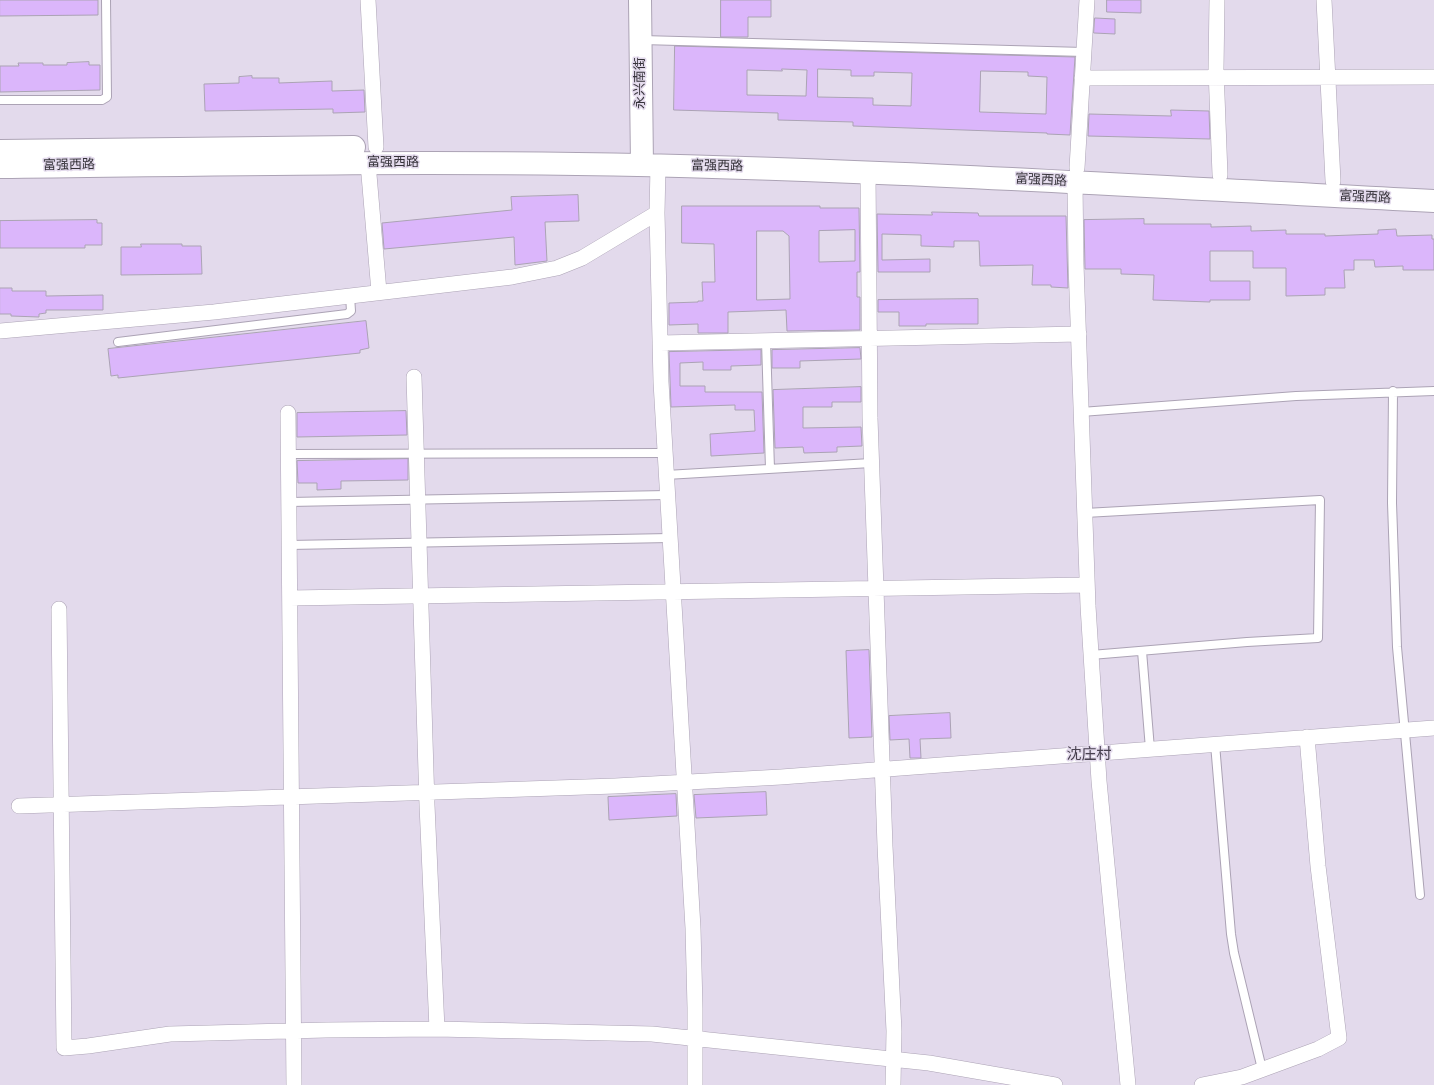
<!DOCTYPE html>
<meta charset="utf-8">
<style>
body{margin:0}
canvas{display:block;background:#e3daec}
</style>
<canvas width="1434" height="1085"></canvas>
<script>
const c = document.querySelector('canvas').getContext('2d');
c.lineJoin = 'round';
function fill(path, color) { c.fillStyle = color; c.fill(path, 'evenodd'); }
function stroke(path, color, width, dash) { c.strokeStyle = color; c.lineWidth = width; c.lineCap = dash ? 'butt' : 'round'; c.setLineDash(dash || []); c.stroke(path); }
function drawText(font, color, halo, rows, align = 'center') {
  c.font = font + ' "Source Sans 3","Noto Sans SC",sans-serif'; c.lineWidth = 3; c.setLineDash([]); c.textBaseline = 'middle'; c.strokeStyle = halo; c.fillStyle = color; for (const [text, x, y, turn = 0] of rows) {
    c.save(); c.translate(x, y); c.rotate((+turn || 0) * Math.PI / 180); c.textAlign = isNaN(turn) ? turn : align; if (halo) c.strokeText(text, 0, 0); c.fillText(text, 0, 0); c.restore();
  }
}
const building = new Path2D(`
 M0,0H98V15L0,16Z
 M721,0H771V17H748V37H721Z
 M1107,0H1141V13L1107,12Z
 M1095,18L1115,19V34L1094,33Z
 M675,46L1075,57L1070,135L1047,134V133L853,126V122L778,120V113L674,110ZM782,69L807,70L806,96L747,95V70L782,71ZM818,69L851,70V76H874V72L912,73L911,106L873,105V98L818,97ZM981,71L1028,72V76L1047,77L1046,114L980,112Z
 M89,62V65H100V90L0,92V66H19L18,63H43V65H67V63Z
 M252,76V78H279V83L332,81V91L364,90L365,112L333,113V109L205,111L204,84L239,83V77Z
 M1171,110L1209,111L1210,139L1088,136L1089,114L1171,116Z
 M578,195L579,221L545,222L547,261L515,265L514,237L384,249L382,223L512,210L511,197Z
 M682,206H820V208H859L860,272H857V297H860V330L787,331L786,310L728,312V333H698V324L669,325V303L698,302V301H703L702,282H715L714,244L682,243ZM855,230V261L819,262V231ZM757,231H783L789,236L790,299L757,300Z
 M932,212L978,213L979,216H1066L1068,288L1051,287V285H1032L1033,265L980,266L979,241H954V247L921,246V235L882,234V260L930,259V272H878L877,214L932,215Z
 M1144,219V224H1211V227L1251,226V231L1286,230V234H1325V236L1378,234V230L1396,229L1397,236L1432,235V239H1434V270H1403V266L1375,267L1374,260H1354V270H1344L1345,288H1325V295L1286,296V268H1253V251H1210V281H1250V300H1210V302L1153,300L1154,275L1121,274V269H1085L1084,220Z
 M97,220V223H102V245H85V248H0V221Z
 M141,244H182V246H201L202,274L121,275V247H141Z
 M0,288H12V291H46V296L103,295V310H46V313L39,314V317L11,316V314H0Z
 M978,299V324H926V326H899V312H878V300Z
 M366,321L369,348L360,350V353L118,378V375L111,376L108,349Z
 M860,348L861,359L800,361V368H772V350Z
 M761,350V365L731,366V370H703V362L680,363V386H705V392H762L764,453L711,456L710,434L755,431L754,410H735V405L671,407L669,352Z
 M861,387V402H832V407H803V428L861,427L862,446L837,447V452L804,453L803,447L775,448L773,390Z
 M406,411L407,435L297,437V413Z
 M408,459V480L341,481V489L317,490V483H298L297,461Z
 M869,650L872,737L849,738L846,651Z
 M950,713L951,738L920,739L921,758H910L909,739L890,740L889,716Z
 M766,792L767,815L696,818L694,795Z
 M676,794L677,816L609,820L608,797Z`);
fill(building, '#dbb6fb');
stroke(building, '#aba3b4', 1);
const lane = new Path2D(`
 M642,40L1084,52
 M0,100H102L107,97L106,0
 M766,341L770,469
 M118,342L347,314L351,311L350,296
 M1393,391L1392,503L1397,647L1420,895
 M1081,412L1296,396L1434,391
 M289,454L665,453
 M666,475L871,463
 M289,502L667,495
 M1085,513L1320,500L1318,638L1247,642L1091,655
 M289,545L670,538
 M1142,651L1150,749
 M1215,744L1231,934L1234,953L1262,1069`);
const street = new Path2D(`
 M368,0L376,147
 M1217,0L1216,69L1220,175
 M1324,0L1333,181
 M1082,78L1434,77
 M368,163L379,292
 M658,166L657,213L661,382L693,928L695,1008V1085
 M1077,168L1087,0
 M868,173L870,418L885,846L894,1031L893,1085
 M1075,183L1076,264L1088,606L1099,781L1128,1085
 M0,331L214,312L512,277L557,268L582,258L657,213
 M660,343L1079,334
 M414,377L427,805L437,1029
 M288,413L294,1085
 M290,598L1087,585
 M59,609L64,1048L88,1046L170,1034L326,1030L437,1029L652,1034L929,1063L1055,1085
 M19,806L615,786L781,777L1434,728
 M1202,1085L1242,1077L1318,1049L1339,1038L1318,866L1307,737`);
const secondary = new Path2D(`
 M640,0L642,165
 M0,151L354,147
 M0,167C192,165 385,161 577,164C863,168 1148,187 1434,201`);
stroke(lane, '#aca3b5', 10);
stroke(street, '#aca3b5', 16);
stroke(secondary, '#aca3b5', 24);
stroke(lane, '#fff', 8);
stroke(street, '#fff', 15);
stroke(secondary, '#fff', 22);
drawText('13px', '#36333a', '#e3daec', [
 ["永兴南街",641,83,-90],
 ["富强西路",393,163],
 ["富强西路",69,166,-1],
 ["富强西路",717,167,1],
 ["富强西路",1041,181,3],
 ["富强西路",1365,198,3]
]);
drawText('15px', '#48414f', '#e3daec', [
 ["沈庄村",1089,756]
]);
</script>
